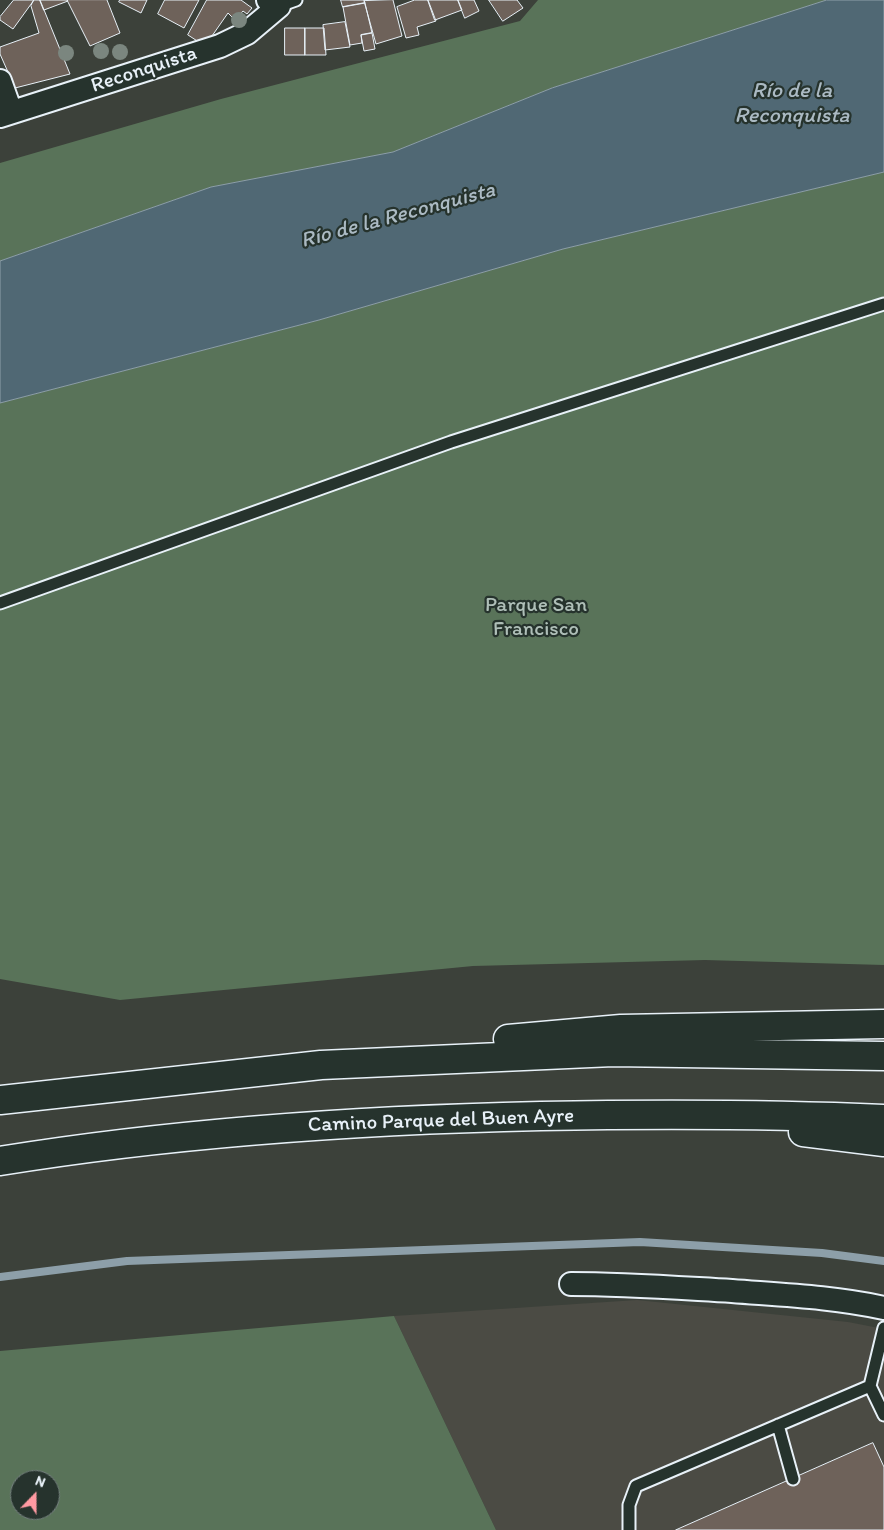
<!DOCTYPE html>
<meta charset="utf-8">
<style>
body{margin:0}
#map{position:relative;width:884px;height:1530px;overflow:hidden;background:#3c413a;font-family:Itim,sans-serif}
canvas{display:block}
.north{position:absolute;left:10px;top:1470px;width:50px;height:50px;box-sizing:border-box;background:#26332d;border:1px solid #747f7e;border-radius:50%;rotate:22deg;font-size:14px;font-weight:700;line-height:20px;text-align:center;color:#e8f1f8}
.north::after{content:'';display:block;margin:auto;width:18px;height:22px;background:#ff9aa2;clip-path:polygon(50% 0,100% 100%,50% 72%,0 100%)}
</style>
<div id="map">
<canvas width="884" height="1530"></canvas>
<div class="north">N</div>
</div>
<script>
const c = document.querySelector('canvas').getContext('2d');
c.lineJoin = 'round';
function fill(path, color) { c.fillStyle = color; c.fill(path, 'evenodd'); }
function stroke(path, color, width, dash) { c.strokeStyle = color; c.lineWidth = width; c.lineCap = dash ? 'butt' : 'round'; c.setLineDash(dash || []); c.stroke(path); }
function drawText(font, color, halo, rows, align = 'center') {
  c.font = font + ' Itim,sans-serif'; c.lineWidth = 4.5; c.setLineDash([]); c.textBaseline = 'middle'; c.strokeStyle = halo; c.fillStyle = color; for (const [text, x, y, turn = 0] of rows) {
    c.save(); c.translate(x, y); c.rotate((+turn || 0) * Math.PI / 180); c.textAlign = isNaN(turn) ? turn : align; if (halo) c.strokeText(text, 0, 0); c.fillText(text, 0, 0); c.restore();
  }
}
fill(new Path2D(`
 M637,1300L848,1322L884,1329V1530H496L394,1316Z`), '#4b4b44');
fill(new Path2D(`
 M538,0H827L552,88L393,152L211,187L0,261V163L221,99L520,21Z
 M884,172V965L705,960L473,966L120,1000L0,979V403L319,320L563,249Z
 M394,1316L496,1530H0V1351ZM20,1480H50V1510H20Z`), '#597359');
const water = new Path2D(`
 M827,0H884V172L563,249L319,320L0,403V261L211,187L393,152L552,88Z`);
fill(water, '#506874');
stroke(water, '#8d9fa9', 1);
stroke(new Path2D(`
 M0,1277L127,1261L640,1242L822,1253L884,1261`), '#8d9fa9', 8);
const building = new Path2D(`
 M14,0H34L13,29L0,20V17Z
 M34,0H40L70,74L15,88L0,54V47L39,33L31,6Z
 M40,0H67L68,1L44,10Z
 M107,0L120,33L90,46L67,0Z
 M120,0H147L141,13L119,2Z
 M165,0H199L184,28L158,14Z
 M207,0H241L252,8L247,14L243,11L235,20L228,13L205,46L188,35Z
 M341,0H364L365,3L343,7Z
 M393,0L402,36L376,44L364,1Z
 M415,0H428L436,21L417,27L419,35L406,38L397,7Z
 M428,0H458L462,10L435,20Z
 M458,0H474L479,11L465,18Z
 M489,0H517L523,8L503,21Z
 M365,3L372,33L361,35L362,43L350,45L343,7Z
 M345,22L350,47L325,50L323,25Z
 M285,28H305V55H285Z
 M305,28H324L326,55H305Z
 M372,33L375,49L364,51L361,35Z
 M873,1443L884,1467V1530H676Z`);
fill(building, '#6e625a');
stroke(building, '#e8f1f8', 1);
const lane = new Path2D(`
 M279,6L296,0
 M0,603L451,442L884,304
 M884,1328L870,1386L884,1415
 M778,1425L793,1479
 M629,1530V1505L636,1486L870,1386`);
const street = new Path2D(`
 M0,81L11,112
 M0,116L220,46L247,33L279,6L268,0
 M571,1284C625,1284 678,1288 732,1291C783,1295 834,1297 884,1308`);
const highway = new Path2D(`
 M508,1039L621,1029L884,1024
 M0,1100L321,1065L613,1052L884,1056
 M803,1132L884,1142
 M0,1161C179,1132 360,1120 541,1116C655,1114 770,1114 884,1119`);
stroke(lane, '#e8f1f8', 15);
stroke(street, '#e8f1f8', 26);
stroke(highway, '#e8f1f8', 31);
stroke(lane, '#26332d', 11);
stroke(street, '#26332d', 22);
stroke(highway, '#26332d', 28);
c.fillStyle = '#7b867f';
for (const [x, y] of [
 [239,20],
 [101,51],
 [120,52],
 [66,53]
]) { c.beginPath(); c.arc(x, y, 8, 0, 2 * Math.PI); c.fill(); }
drawText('21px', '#e8f1f8', '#26332d', [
 ["Reconquista",144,70,-18],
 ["Camino Parque del Buen Ayre",441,1121,-2]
]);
drawText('21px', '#afbfb8', '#26332d', [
 ["Parque San",536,606],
 ["Francisco",536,630]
]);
drawText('italic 22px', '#abbac3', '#26332d', [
 ["Río de la",792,91],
 ["Reconquista",792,116],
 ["Río de la Reconquista",398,216,-15]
]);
</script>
